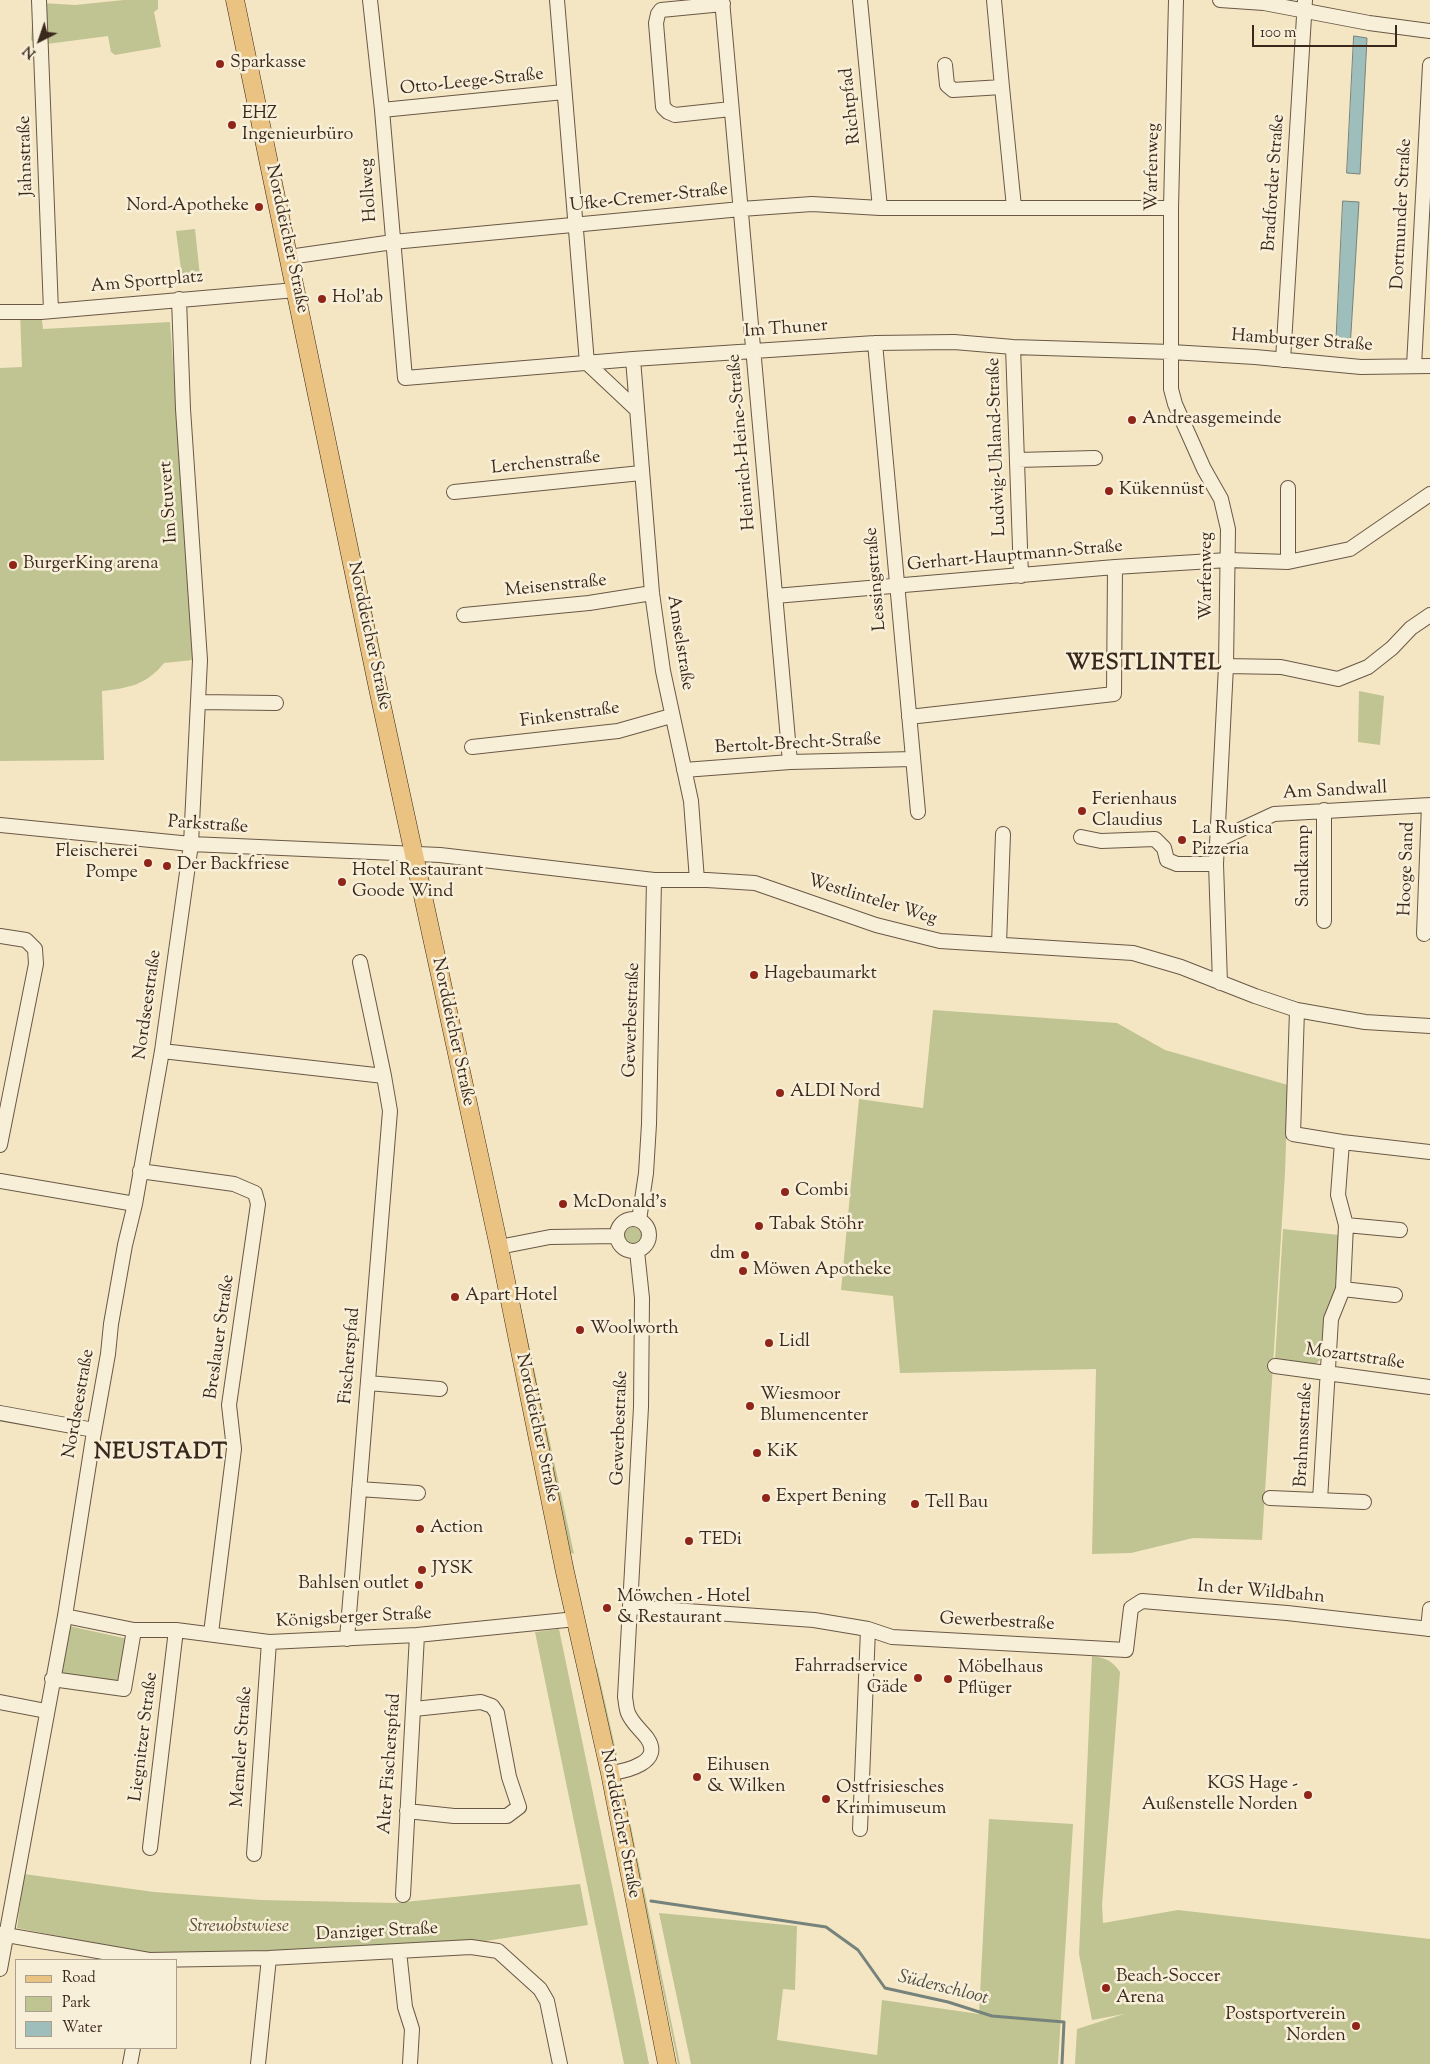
<!DOCTYPE html>
<meta charset="utf-8">
<style>
body{margin:0}
#map{position:relative;width:1430px;height:2064px;overflow:hidden;background:#f4e6c3;font-family:"Sorts Mill Goudy",serif}
canvas{display:block}
.legend{position:absolute;left:15px;top:1959px;width:162px;height:90px;box-sizing:border-box;background:#f8efd8;border:1px solid #ac9f8d;margin:0;padding:6px 9px;list-style:none;font-size:15px;color:#3b281d}
.legend li{display:flex;align-items:center;gap:10px;height:25px}
.legend b{width:25px;border:1px solid #ac9f8d}
.north{position:absolute;left:15px;top:15px;width:50px;height:50px;-webkit-text-stroke:4px #f8efd8;paint-order:stroke;rotate:221deg;font-size:14px;font-weight:700;line-height:20px;text-align:center;color:#3b281d}
.north::after{content:'';display:block;margin:auto;width:18px;height:22px;background:#3b281d;clip-path:polygon(50% 0,100% 100%,50% 72%,0 100%)}
.scale{position:absolute;left:1252px;top:25px;width:145px;height:22px;box-sizing:border-box;border:2px solid #3b281d;border-top:0;padding-left:6px;font-size:15px;line-height:18px;white-space:nowrap;color:#3b281d;-webkit-text-stroke:4px #f8efd8;paint-order:stroke}
</style>
<div id="map">
<canvas width="1430" height="2064"></canvas>
<ul class="legend">
<li><b style="height:6px;background:#eac382"></b>Road</li>
<li><b style="height:14px;background:#bfc492"></b>Park</li>
<li><b style="height:14px;background:#9ebebc"></b>Water</li>
</ul>
<div class="north">N</div>
<div class="scale">100 m</div>
</div>
<script>
const c = document.querySelector('canvas').getContext('2d');
c.lineJoin = 'round';
function fill(path, color) { c.fillStyle = color; c.fill(path, 'evenodd'); }
function stroke(path, color, width, dash) { c.strokeStyle = color; c.lineWidth = width; c.lineCap = dash ? 'butt' : 'round'; c.setLineDash(dash || []); c.stroke(path); }
function drawText(font, color, halo, rows, align = 'center') {
  c.font = font + ' "Sorts Mill Goudy",serif'; c.lineWidth = 5; c.setLineDash([]); c.textBaseline = 'middle'; c.strokeStyle = halo; c.fillStyle = color; for (const [text, x, y, turn = 0] of rows) {
    c.save(); c.translate(x, y); c.rotate((+turn || 0) * Math.PI / 180); c.textAlign = isNaN(turn) ? turn : align; if (halo) c.strokeText(text, 0, 0); c.fillText(text, 0, 0); c.restore();
  }
}
fill(new Path2D(`
 M124,0H158V9L154,12L161,47L115,55L111,52L108,36L39,45L31,40L33,9L42,3L75,5Z
 M195,229L200,276L182,277L176,231Z
 M20,312H41L43,329L170,322L185,523L193,660L164,663C146,685 129,688 102,691L104,760L0,761V368L22,367Z
 M1359,691L1384,696L1380,745L1358,742Z
 M933,1010L1117,1023L1165,1050L1288,1085L1285,1173L1262,1540L1193,1538L1131,1553L1092,1554L1096,1369L900,1373L893,1296L841,1290L859,1099L923,1108Z
 M624 1236a9 9 0 1 1 18 0a9 9 0 1 1-18 0Z
 M1283,1229L1339,1235L1336,1295L1323,1357L1316,1364L1275,1360Z
 M514,1275L518,1294L574,1554L571,1553L511,1277Z
 M69,1626L128,1639L121,1686L62,1677Z
 M559,1629L649,2064H624L535,1632Z
 M1092,1656C1105,1658 1112,1660 1120,1672L1102,1905L1103,1923L1178,1910L1430,1939V2064H1075L1077,2029L1124,2014L1092,2020L1079,1954Z
 M596,1667H597L618,1760H615Z
 M624,1793L680,2064H678L623,1797Z
 M989,1819L1073,1824L1058,2064H691L659,1913L797,1926L795,1990L783,1989L777,2040L877,2055L882,2000L979,2014Z
 M24,1874L154,1892L261,1900L395,1903L580,1884L588,1925L486,1941L270,1953L150,1954L17,1928Z`), '#bfc492');
const water = new Path2D(`
 M1354,36L1367,38L1360,174L1347,173Z
 M1343,201L1359,202L1350,349L1336,348Z`);
fill(water, '#9ebebc');
stroke(water, '#76827c', 1);
stroke(new Path2D(`
 M651,1901L826,1927L858,1950L885,1988L948,2002L992,2016L1064,2022L1062,2064`), '#76827c', 3);
const minor = new Path2D(`
 M39,0L51,311
 M370,0L382,110L405,378L633,359L875,343L954,342L1013,347L1171,352L1255,357L1361,367L1430,366
 M557,0L587,363L637,410
 M722,0L790,762
 M860,0L880,208
 M1176,0L1171,208V389L1175,404L1204,469L1221,499L1228,529L1226,666L1216,864L1220,983
 M1220,0L1264,3L1369,23L1430,31
 M723,4L661,10L658,14L656,23L663,107L668,112L675,115L731,109
 M945,65L947,85L953,90L1002,87L994,0
 M1002,87L1014,207
 M382,110L564,92
 M289,257L393,242L741,209L812,204L880,208H1171
 M0,312H41L296,290
 M875,343L918,812
 M1013,347L1021,576
 M633,359L652,593L663,671L691,801L697,880
 M1283,360L1305,0
 M1414,366L1430,65
 M1017,460L1095,458
 M1288,488V562
 M454,492L641,473
 M775,596L1115,567L1228,560L1288,562L1350,549L1430,494
 M464,615L589,603L652,593
 M1226,666L1281,667L1338,679L1368,667L1392,648L1411,628L1430,615
 M199,702L276,703
 M909,717L1114,694L1115,567
 M472,747L618,731L671,716
 M684,770L790,762L913,759
 M1324,810V921
 M0,825L191,844L440,855L654,880H707L755,883L876,925L940,941L1133,953L1181,967L1255,996L1297,1010L1365,1022L1430,1026
 M1081,837L1101,841L1155,839L1164,848L1167,860L1177,864H1216
 M1218,840L1274,814L1430,805
 M1424,934L1429,805
 M0,936L26,940L35,949L36,964L0,1145
 M999,944L1003,834
 M1297,1010L1293,1134L1342,1142L1430,1152
 M162,1051L384,1076
 M140,1171L234,1184L255,1193L258,1204L229,1405L234,1449L211,1633
 M0,1181L135,1204
 M617 1235a16 16 0 1 1 32 0a16 16 0 1 1-32 0Z
 M639,1220L646,1173L649,1124L654,880
 M1346,1225L1400,1230
 M499,1247L550,1237L617,1236
 M1343,1289L1395,1295
 M1275,1366L1430,1387
 M368,1383L440,1389
 M0,1413L94,1430
 M359,1489L418,1493
 M1270,1498L1364,1502
 M1320,1500L1331,1319L1343,1289L1346,1225L1338,1195L1342,1142
 M630,1607L814,1620L868,1629L892,1637L1126,1650L1131,1608L1142,1601L1287,1613L1430,1629
 M65,1616L134,1630H176L269,1642L417,1635L576,1619
 M1428,1629L1430,1609
 M347,1639L390,1111L384,1076L360,962
 M52,1679L124,1689L134,1630
 M0,1702L46,1711
 M610,1773C627,1771 664,1762 647,1738C641,1730 632,1723 628,1713C626,1708 626,1702 625,1697L641,1407L642,1298L637,1251
 M407,1811L454,1816H507L519,1807L509,1777L497,1713L492,1706L481,1702L414,1709
 M860,1829L868,1629
 M150,1848L176,1630
 M254,1854L269,1642
 M403,1895L417,1635
 M0,1934L149,1960L269,1958L471,1947L498,1951L540,1989L547,2001L560,2064
 M399,1951L405,2007L412,2029L410,2064
 M0,1969L65,1616L93,1438L108,1354L111,1324L125,1245L135,1204L162,1051L191,844L200,660L183,409L179,299
 M130,2064L133,2048
 M258,2064L269,1958`);
const major = new Path2D(`
 M235,0L379,693L499,1247L565,1572L610,1773L667,2064`);
stroke(minor, '#695846', 16);
stroke(major, '#3b281d', 19);
stroke(minor, '#f8efd8', 14);
stroke(major, '#eac382', 18);
for (const [x, y, r, color] of [
 [220,64,5,"#8f2418"],
 [232,125,5,"#8f2418"],
 [259,207,5,"#8f2418"],
 [322,299,5,"#8f2418"],
 [1132,420,5,"#8f2418"],
 [1109,491,5,"#8f2418"],
 [13,565,5,"#8f2418"],
 [1082,811,5,"#8f2418"],
 [1182,840,5,"#8f2418"],
 [148,863,5,"#8f2418"],
 [167,866,5,"#8f2418"],
 [342,882,5,"#8f2418"],
 [754,975,5,"#8f2418"],
 [780,1093,5,"#8f2418"],
 [785,1192,5,"#8f2418"],
 [563,1204,5,"#8f2418"],
 [759,1226,5,"#8f2418"],
 [745,1255,5,"#8f2418"],
 [743,1271,5,"#8f2418"],
 [455,1297,5,"#8f2418"],
 [580,1330,5,"#8f2418"],
 [769,1343,5,"#8f2418"],
 [750,1406,5,"#8f2418"],
 [757,1453,5,"#8f2418"],
 [766,1498,5,"#8f2418"],
 [915,1504,5,"#8f2418"],
 [420,1529,5,"#8f2418"],
 [689,1541,5,"#8f2418"],
 [422,1570,5,"#8f2418"],
 [419,1585,5,"#8f2418"],
 [607,1608,5,"#8f2418"],
 [918,1678,5,"#8f2418"],
 [948,1679,5,"#8f2418"],
 [697,1777,5,"#8f2418"],
 [1308,1795,5,"#8f2418"],
 [826,1799,5,"#8f2418"],
 [1106,1988,5,"#8f2418"],
 [1356,2026,5,"#8f2418"]
]) { const dot = new Path2D(); dot.arc(x, y, r, 0, 2 * Math.PI); c.fillStyle = color; c.fill(dot); stroke(dot, '#f8efd8', 2); }
drawText('18px', '#3b281d', '#f8efd8', [
 ["Sparkasse",230,64],
 ["EHZ",242,115],
 ["Ingenieurbüro",242,136],
 ["Nord-Apotheke",249,207,"right"],
 ["Hol'ab",332,299],
 ["Andreasgemeinde",1142,420],
 ["Kükennüst",1119,491],
 ["BurgerKing arena",23,565],
 ["Ferienhaus",1092,801],
 ["Claudius",1092,822],
 ["La Rustica",1192,830],
 ["Pizzeria",1192,851],
 ["Fleischerei",138,853,"right"],
 ["Pompe",138,874,"right"],
 ["Der Backfriese",177,866],
 ["Hotel Restaurant",352,872],
 ["Goode Wind",352,893],
 ["Hagebaumarkt",764,975],
 ["ALDI Nord",790,1093],
 ["Combi",795,1192],
 ["McDonald's",573,1204],
 ["Tabak Stöhr",769,1226],
 ["dm",735,1255,"right"],
 ["Möwen Apotheke",753,1271],
 ["Apart Hotel",465,1297],
 ["Woolworth",590,1330],
 ["Lidl",779,1343],
 ["Wiesmoor",760,1396],
 ["Blumencenter",760,1417],
 ["KiK",767,1453],
 ["Expert Bening",776,1498],
 ["Tell Bau",925,1504],
 ["Action",430,1529],
 ["TEDi",699,1541],
 ["JYSK",432,1570],
 ["Bahlsen outlet",409,1585,"right"],
 ["Möwchen - Hotel",617,1598],
 ["& Restaurant",617,1619],
 ["Fahrradservice",908,1668,"right"],
 ["Gäde",908,1689,"right"],
 ["Möbelhaus",958,1669],
 ["Pflüger",958,1690],
 ["Eihusen",707,1767],
 ["& Wilken",707,1788],
 ["KGS Hage -",1298,1785,"right"],
 ["Außenstelle Norden",1298,1806,"right"],
 ["Ostfrisiesches",836,1789],
 ["Krimimuseum",836,1810],
 ["Beach-Soccer",1116,1978],
 ["Arena",1116,1999],
 ["Postsportverein",1346,2016,"right"],
 ["Norden",1346,2037,"right"]
], 'left');
drawText('18px', '#3b281d', '#f8efd8', [
 ["Otto-Leege-Straße",472,83,-6],
 ["Richtpfad",852,106,-96],
 ["Jahnstraße",27,156,-92],
 ["Warfenweg",1154,167,-89],
 ["Bradforder Straße",1275,183,-86],
 ["Hollweg",370,190,-94],
 ["Ufke-Cremer-Straße",649,199,-6],
 ["Dortmunder Straße",1403,214,-87],
 ["Norddeicher Straße",286,239,78],
 ["Am Sportplatz",147,283,-5],
 ["Im Thuner",786,330,-4],
 ["Hamburger Straße",1302,342,4],
 ["Heinrich-Heine-Straße",743,442,-95],
 ["Ludwig-Uhland-Straße",998,447,-92],
 ["Lerchenstraße",546,464,-6],
 ["Im Stuvert",170,502,-94],
 ["Gerhart-Hauptmann-Straße",1015,557,-5],
 ["Warfenweg",1208,576,-90],
 ["Lessingstraße",877,579,-95],
 ["Meisenstraße",556,587,-6],
 ["Norddeicher Straße",368,636,78],
 ["Amselstraße",679,643,81],
 ["Finkenstraße",570,716,-8],
 ["Bertolt-Brecht-Straße",798,745,-3],
 ["Am Sandwall",1335,792,-3],
 ["Parkstraße",208,826,4],
 ["Sandkamp",1305,866,-90],
 ["Hooge Sand",1408,869,-88],
 ["Westlinteler Weg",872,901,17],
 ["Nordseestraße",149,1005,-82],
 ["Gewerbestraße",633,1020,-88],
 ["Norddeicher Straße",452,1032,78],
 ["Breslauer Straße",221,1337,-82],
 ["Fischerspfad",351,1356,-85],
 ["Mozartstraße",1355,1358,8],
 ["Nordseestraße",80,1404,-80],
 ["Norddeicher Straße",536,1428,78],
 ["Gewerbestraße",621,1428,-88],
 ["Brahmsstraße",1305,1435,-87],
 ["In der Wildbahn",1261,1593,5],
 ["Königsberger Straße",354,1619,-3],
 ["Gewerbestraße",997,1623,3],
 ["Liegnitzer Straße",145,1737,-83],
 ["Memeler Straße",243,1747,-86],
 ["Alter Fischerspfad",391,1764,-86],
 ["Norddeicher Straße",619,1824,79],
 ["Danziger Straße",377,1933,-3]
]);
drawText('italic 18px', '#5c4f3a', '#f8efd8', [
 ["Streuobstwiese",239,1928]
]);
drawText('italic 19px', '#544e45', '#f8efd8', [
 ["Süderschloot",943,1989,14]
]);
c.letterSpacing = '1px';
drawText('bold 22px', '#3b281d', '#f8efd8', [
 ["WESTLINTEL",1144,665],
 ["NEUSTADT",161,1454]
]);
c.letterSpacing = '0px';
</script>
